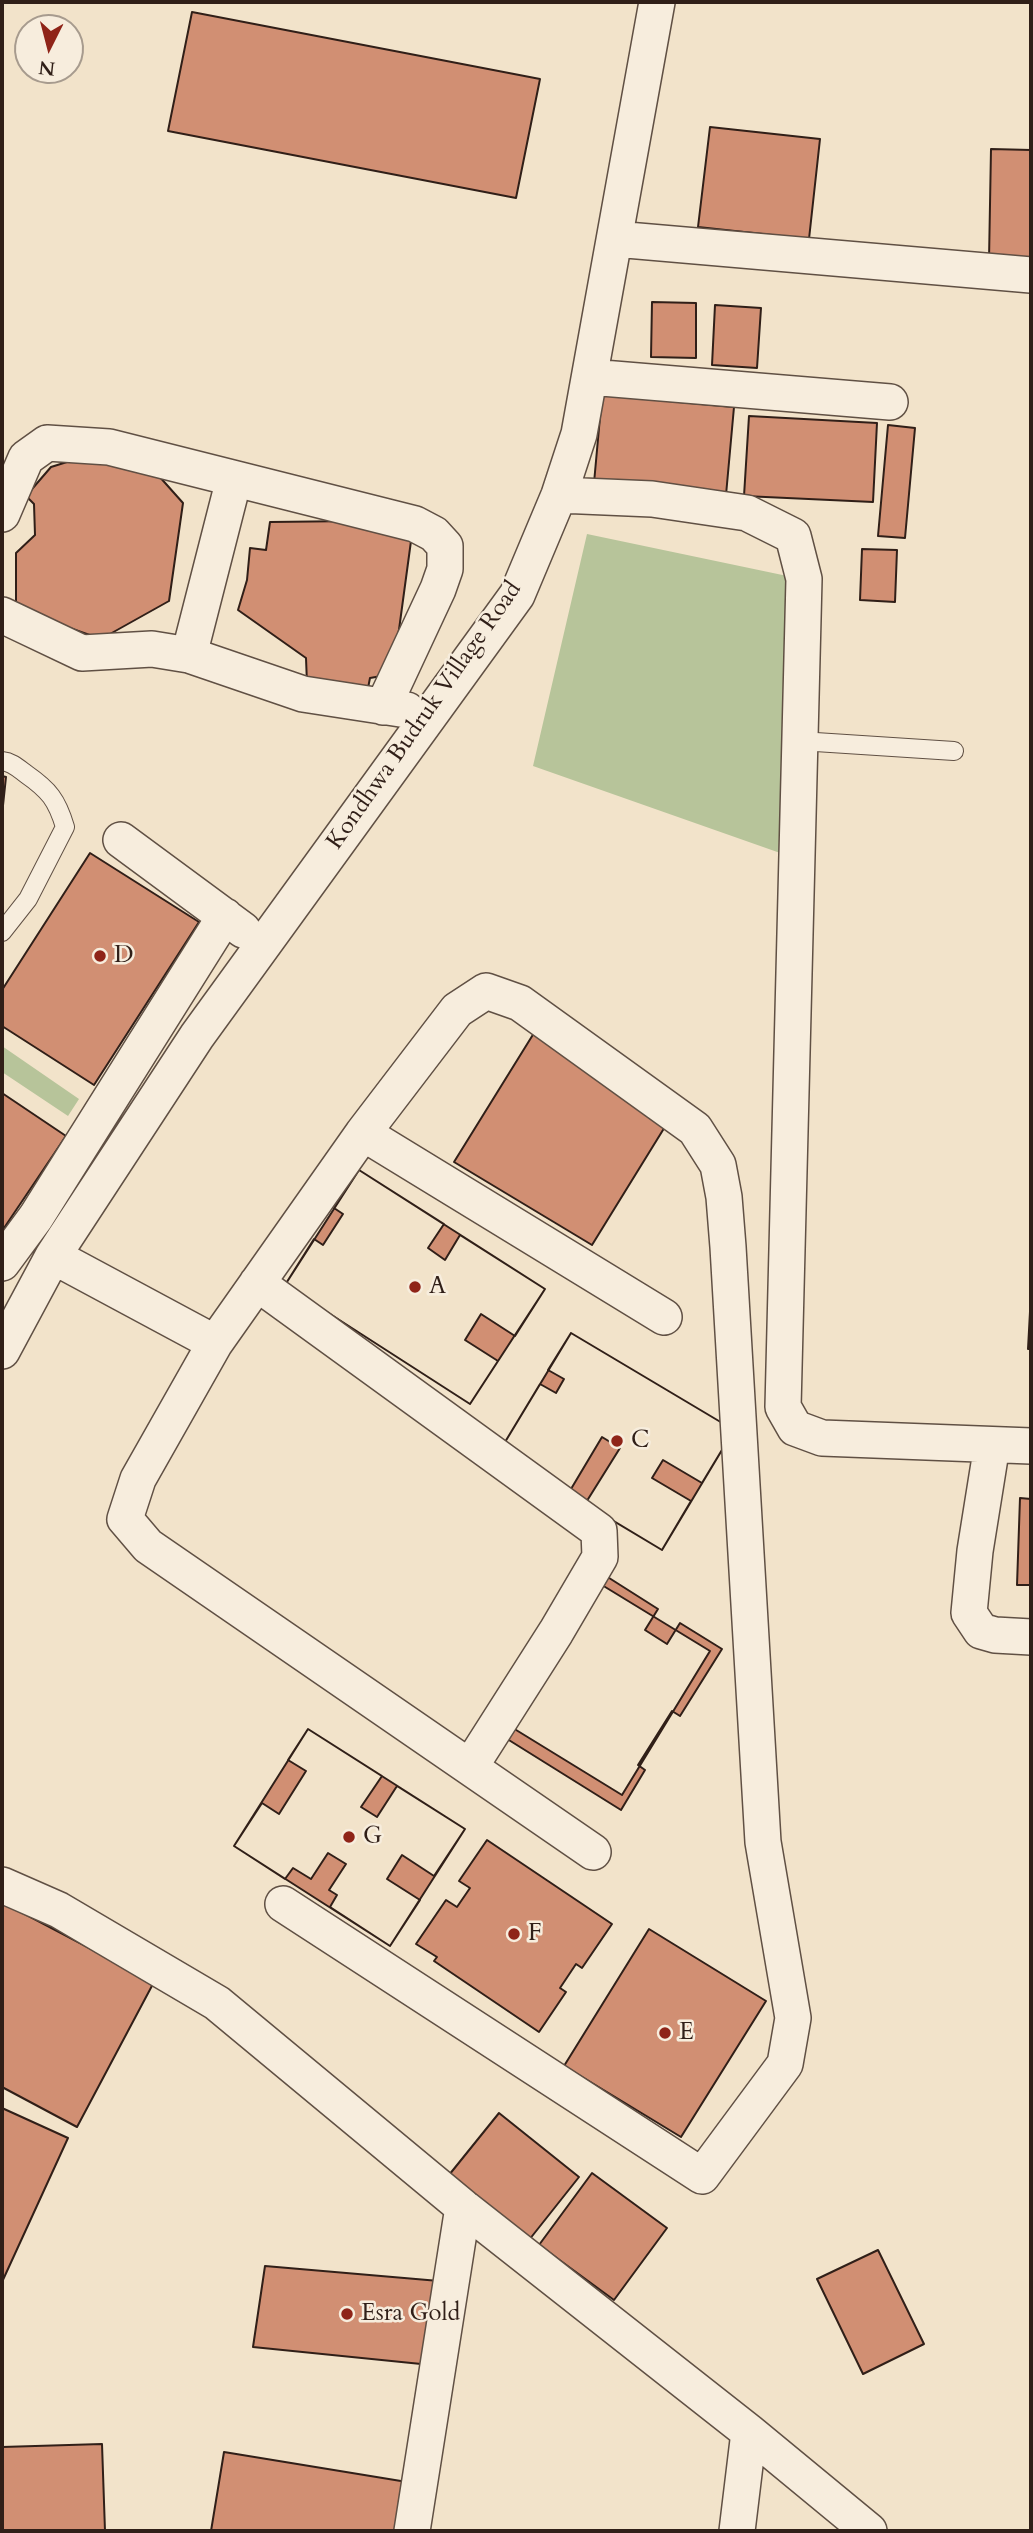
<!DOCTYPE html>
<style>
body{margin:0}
#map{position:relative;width:1033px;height:2533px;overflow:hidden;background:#f2e3ca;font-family:Cardo,serif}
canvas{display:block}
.frame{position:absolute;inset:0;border:4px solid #301f18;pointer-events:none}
.north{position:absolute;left:14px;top:14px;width:70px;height:70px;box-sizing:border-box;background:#f7eddd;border:2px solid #a79b8e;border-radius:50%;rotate:186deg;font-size:19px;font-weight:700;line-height:28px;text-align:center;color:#301f18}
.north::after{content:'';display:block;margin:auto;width:24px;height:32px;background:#8f2418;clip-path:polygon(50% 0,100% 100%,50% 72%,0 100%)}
</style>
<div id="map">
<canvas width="1033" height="2533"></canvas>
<div class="frame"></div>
<div class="north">N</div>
</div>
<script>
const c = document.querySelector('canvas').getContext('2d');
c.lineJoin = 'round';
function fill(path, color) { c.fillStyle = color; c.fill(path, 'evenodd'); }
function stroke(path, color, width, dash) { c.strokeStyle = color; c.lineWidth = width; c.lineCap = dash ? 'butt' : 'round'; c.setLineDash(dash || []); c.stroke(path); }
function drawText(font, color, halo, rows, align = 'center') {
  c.font = font + ' Cardo,serif'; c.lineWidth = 5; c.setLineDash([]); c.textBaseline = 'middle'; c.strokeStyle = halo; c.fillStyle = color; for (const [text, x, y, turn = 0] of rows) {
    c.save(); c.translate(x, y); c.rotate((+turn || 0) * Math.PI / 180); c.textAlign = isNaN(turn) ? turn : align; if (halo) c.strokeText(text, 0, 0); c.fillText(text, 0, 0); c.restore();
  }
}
fill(new Path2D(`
 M587,534L792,577L783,854L533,766Z
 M2,1046L79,1099L68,1116L2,1072Z`), '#b7c49a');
const building = new Path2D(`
 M192,12L540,79L516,198L168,131Z
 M710,127L820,139L809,239L698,227Z
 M991,149L1031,150V261L989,260Z
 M652,302L696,303V358L651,357Z
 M715,305L761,308L757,368L712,365Z
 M602,395L734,407L726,495L594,483Z
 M749,416L877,423L873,502L744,496Z
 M888,425L915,428L905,538L878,536Z
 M83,457L150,466L183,503L169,601L101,639L16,609V553L35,535L34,504L26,496L51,467Z
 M355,521L411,541L393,674L370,678L368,688L307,684L306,658L238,610L247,580L250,548L266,550L270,522Z
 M862,549L897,550L895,602L860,600Z
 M2,776L6,777L2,815Z
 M90,853L199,922L94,1085L2,1026V990Z
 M534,1033L671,1117L592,1245L454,1162Z
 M2,1093L66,1136L2,1231Z
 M359,1170L444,1224L428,1248L445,1260L460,1235L545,1289L515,1336L481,1314L465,1340L498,1361L470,1404L285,1285L314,1239L323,1245L343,1214L334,1208Z
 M359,1170L545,1289L470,1404L285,1285Z
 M1031,1293V1349H1028Z
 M571,1333L734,1430L702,1483L663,1460L652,1478L691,1501L662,1550L585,1504L620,1448L602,1437L568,1494L499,1452L540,1384L556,1393L564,1379L548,1370Z
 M571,1333L734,1430L662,1550L499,1452Z
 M1020,1498L1031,1499V1585H1017Z
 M606,1576L658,1609L645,1630L667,1644L680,1623L722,1649L680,1716L672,1711L638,1765L645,1770L621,1810L504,1737Z
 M597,1582L710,1651L622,1795L508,1725Z
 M308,1729L382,1776L361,1807L377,1817L397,1786L465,1829L434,1876L402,1855L387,1879L420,1900L390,1946L330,1907L337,1895L329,1890L346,1864L328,1853L311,1879L293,1868L285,1879L234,1846L262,1803L279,1814L306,1771L288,1760Z
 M308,1729L465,1829L390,1946L234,1846Z
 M487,1840L612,1924L582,1968L576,1964L560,1988L566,1992L539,2032L434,1961L437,1957L416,1944L446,1900L457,1907L470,1888L459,1881Z
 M2,1902L154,1982L77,2127L2,2087Z
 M649,1929L766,2001L681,2137L564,2066Z
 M2,2108L68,2138L2,2282Z
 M499,2113L579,2177L529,2240L449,2175Z
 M592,2173L667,2228L614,2300L539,2245Z
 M878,2250L924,2344L863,2374L817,2279Z
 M265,2266L439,2281L431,2365L253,2347Z
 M102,2444L105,2531H2V2447Z
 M224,2452L407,2482L399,2531H211Z`);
fill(building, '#d18f73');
stroke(building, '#301f18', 2);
const lane = new Path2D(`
 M800,741L954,751
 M2,761C12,762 18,768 26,774C49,790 57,800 65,827L28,899L2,932`);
const street = new Path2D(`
 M615,239L1031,275
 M590,377L890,402
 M559,495L652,499L747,513L793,536L804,579L783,1407L795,1428L822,1438L1031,1446
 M2,514L26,458L47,443L109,447L415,524L434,534L445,546V569L438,589L383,707
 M2,615L82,653L152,649L189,655L303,694L407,710
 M189,655L234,479
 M121,840L243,930
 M363,1133L664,1317
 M53,1256L215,1343L138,1479L125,1519L148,1546L593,1852
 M2,1263L36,1217L225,916
 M257,1283L599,1531L600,1557L556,1632L470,1767
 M215,1343L363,1133L457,1010L486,991L520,1003L695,1129L718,1165L724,1197L728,1247L763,1842L793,2018L785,2064L702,2176L283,1904
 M2,1351L53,1256L197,1036L517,595L559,495L579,434L657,2
 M992,1445L975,1551L969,1613L981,1631L995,1635L1031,1637
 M2,1885L59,1910L217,2003L463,2207L749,2432L869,2531
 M412,2531L463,2207
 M737,2531L749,2432`);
stroke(lane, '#605044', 20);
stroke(street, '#605044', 38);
stroke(lane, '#f7eddd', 18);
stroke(street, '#f7eddd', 35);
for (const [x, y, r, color] of [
 [100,956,7,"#8f2418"],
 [415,1287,7,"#8f2418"],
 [617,1441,7,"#8f2418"],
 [349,1837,7,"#8f2418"],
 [514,1934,7,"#8f2418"],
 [665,2033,7,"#8f2418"],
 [347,2314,7,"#8f2418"]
]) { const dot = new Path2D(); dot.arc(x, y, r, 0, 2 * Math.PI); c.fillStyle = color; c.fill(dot); stroke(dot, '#f7eddd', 2.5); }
drawText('24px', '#301f18', '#f7eddd', [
 ["Kondhwa Budruk Village Road",425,716,-55]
]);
drawText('24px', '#301f18', '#f7eddd', [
 ["D",114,956],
 ["A",429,1287],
 ["C",631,1441],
 ["G",363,1837],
 ["F",528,1934],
 ["E",679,2033],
 ["Esra Gold",361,2314]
], 'left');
</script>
